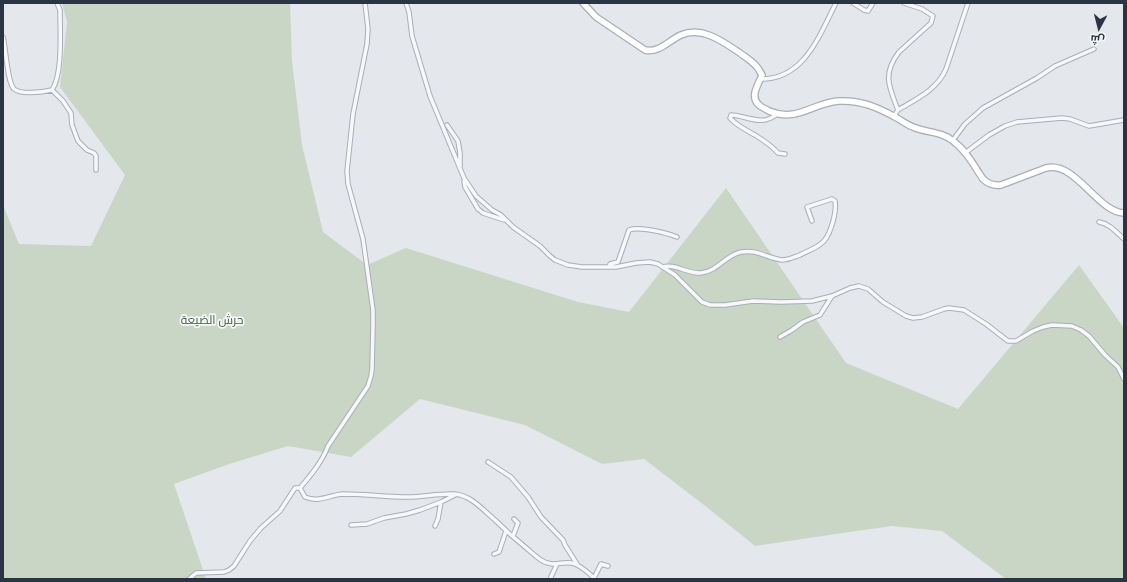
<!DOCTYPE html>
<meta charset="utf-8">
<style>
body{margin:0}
#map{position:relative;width:1127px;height:582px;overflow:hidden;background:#e4e7ec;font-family:"Space Grotesk",Cairo,sans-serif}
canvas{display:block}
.frame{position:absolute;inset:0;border:4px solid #2b3445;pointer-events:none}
.north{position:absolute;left:1079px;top:8px;width:40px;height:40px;-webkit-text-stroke:3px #f4f6f9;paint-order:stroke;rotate:187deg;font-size:11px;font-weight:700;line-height:16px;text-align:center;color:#2b3445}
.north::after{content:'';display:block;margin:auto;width:14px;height:18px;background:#2b3445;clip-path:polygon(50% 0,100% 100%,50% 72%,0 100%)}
</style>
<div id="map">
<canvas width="1127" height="582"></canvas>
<div class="frame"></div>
<div class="north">ش</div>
</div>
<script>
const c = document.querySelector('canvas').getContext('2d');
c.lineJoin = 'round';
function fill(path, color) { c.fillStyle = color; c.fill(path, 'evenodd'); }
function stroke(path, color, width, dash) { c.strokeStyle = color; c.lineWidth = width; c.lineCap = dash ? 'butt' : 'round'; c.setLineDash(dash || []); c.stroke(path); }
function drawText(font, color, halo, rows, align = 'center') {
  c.font = font + ' "Space Grotesk",Cairo,sans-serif'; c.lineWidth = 3.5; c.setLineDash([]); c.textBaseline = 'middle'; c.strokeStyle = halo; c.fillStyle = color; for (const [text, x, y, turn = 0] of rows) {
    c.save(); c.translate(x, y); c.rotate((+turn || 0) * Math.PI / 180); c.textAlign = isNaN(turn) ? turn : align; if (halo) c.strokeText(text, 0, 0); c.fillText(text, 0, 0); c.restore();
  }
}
fill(new Path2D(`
 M62,3H290L292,61L302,145L323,232L367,265L406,248L578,302L629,312L726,188L846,363L958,409L1079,265L1124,328V579H1006L942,531L892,526L856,531L755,546L704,505L644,459L602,464L525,425L420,399L351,457L288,446L229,464L174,484L206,579H3V205L19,244L91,246L125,175L60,87L67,22Z`), '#c9d6c5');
const street = new Path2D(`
 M406,3L409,12L412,36L430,96L464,178L476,196L492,210L501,215L513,227L540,246L550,256L555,260L568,265L582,267H616L636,263L650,262L658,264L675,275L702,302L710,305H725L753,301L781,302L812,301L832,296L850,288L859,286L868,289L883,302L906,316L913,318L922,317L944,309L949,308L964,310L986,324L1008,341H1016L1033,331L1043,327L1052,325L1072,326L1081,330L1089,336L1105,355L1118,367L1124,379
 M853,3L864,10L868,11L873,3
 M3,37C6,48 7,82 14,89C21,95 43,92 52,90L63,101L71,113L72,125L78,141L87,150L94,153L96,156V170
 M760,79C804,80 819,36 836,3
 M52,90C63,74 60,31 60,10L57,3
 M898,110C916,99 937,90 946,69L968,3
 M777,114C762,127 748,116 731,115L730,118C737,126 746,130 755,135C763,140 772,146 778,153L785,154
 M894,116L898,110C889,87 882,74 899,52L931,23L933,16L922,9L904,3
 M447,125L458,141L460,153V167
 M953,140L965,124L983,108L1037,78L1055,66L1094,49
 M965,153L989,135L1005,126L1017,122L1062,118L1070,119L1089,126L1124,120
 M464,181L465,187L478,209L483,213L504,220
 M1099,222C1110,224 1116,232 1124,239
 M609,267L610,264L618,262L629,230C640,226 667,233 677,237
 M662,267C675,263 687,274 701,273C718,271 724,256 741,252C756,249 767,258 782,260C788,260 794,257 800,255C807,251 818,248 824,241C831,233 837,211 835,201L832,199L807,207L812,221
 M780,337L792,330L803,322L820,315L832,296
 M488,462L511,477L528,497L541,517L563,540L565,545L577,564
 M300,488L305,497C319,503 329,495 343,494C364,494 386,497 407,497C423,497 440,493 455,494C472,496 483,510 495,520C504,529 514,538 524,546C530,551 535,556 541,560C554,569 563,559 575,564C582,567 590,574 595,579
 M351,525L367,524L384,518L406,514L420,510L441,502L455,495
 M435,526L438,519L441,502
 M513,536L518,523L514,519
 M494,554L499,552L506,531
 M594,578L601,564L608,566
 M189,579L196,573L224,572L229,570L234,566L250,541L261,528L280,511L295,488H300C311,475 322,462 328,446L368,386L371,376L372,369L373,327V310L363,239L348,184L347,171L353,114L367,44L368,29L365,3
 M550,579L557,564`);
const secondary = new Path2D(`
 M583,3L596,17L645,50C659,53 668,41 681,35C702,26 722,41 740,53C745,57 752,61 757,67C759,69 760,72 762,75C759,84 749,96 759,105C762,108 766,109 769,111C798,123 813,102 840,101C860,100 877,107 895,117C901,120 907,125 913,127C927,133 941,131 953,141C966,150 974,166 983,179C988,184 994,186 1001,185L1046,168C1076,161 1096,211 1124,213`);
stroke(street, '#a9aeb7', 5.5);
stroke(secondary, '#a9aeb7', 8);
stroke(street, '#f7f8fa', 3.5);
stroke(secondary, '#fff', 5.5);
drawText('12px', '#3f6138', '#f4f6f9', [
 ["حرش الضيعة",212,321]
]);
</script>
